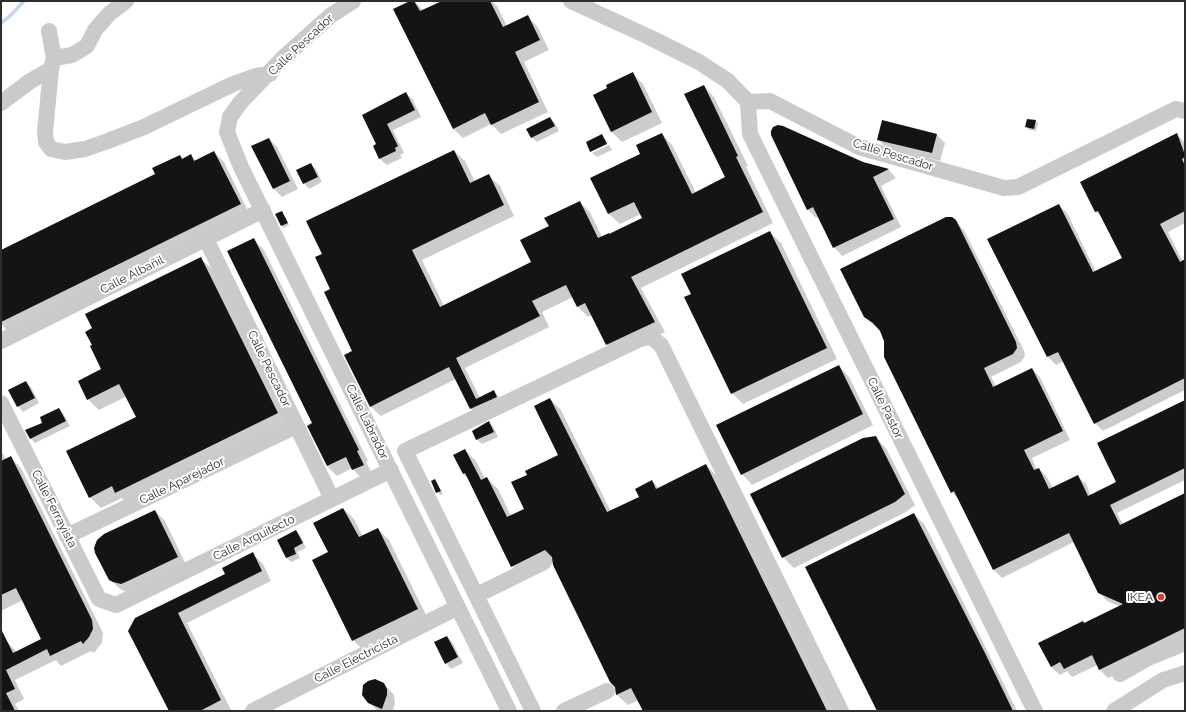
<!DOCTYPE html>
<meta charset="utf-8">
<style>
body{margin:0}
#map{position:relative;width:1186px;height:712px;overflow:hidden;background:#fff;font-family:Raleway,sans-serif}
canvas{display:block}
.frame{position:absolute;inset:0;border:2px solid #2d2d2d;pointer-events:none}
</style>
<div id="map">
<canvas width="1186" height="712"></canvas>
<div class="frame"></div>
</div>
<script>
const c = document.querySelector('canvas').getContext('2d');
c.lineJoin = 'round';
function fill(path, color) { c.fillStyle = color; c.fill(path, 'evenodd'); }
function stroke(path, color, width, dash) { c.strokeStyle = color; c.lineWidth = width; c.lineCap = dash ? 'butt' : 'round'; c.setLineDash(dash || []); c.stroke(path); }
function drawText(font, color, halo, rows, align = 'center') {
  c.font = font + ' Raleway,sans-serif'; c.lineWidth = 4; c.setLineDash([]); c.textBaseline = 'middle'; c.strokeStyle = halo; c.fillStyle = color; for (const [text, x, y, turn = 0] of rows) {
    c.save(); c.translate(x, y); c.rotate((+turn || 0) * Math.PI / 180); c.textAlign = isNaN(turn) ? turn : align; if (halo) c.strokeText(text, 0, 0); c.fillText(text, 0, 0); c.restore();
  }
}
fill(new Path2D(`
 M412,1H414L424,11L444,1H492L497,6L507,26L527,16L537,26L549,50L524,62L548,112L501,134L491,124L463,138L453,128Z
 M632,73L643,84L662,123L622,142L611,131Z
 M704,86L714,97L748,166L746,167L773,223L641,288L665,332L617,355L607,344L592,315L588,317L578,307L573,297L542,312L549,327L465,368L480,398L494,392L504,402L482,419L471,409L456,379L381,416L370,406L354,351L331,290L323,254L454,151L465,161L475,182L489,176L500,186L514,216L422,260L444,306L533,263L550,227L579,202L590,212L602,237L610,235L644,218L641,214L620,224L609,214L592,179L642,154L662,134L672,145L696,193L726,178Z
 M406,93L413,100L421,117L393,130L404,153L400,155L402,158L387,165L380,159L374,146L378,145L363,116Z
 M550,118L555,123L559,131L537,142L531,137Z
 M1035,121L1038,123L1036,131L1029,130L1026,127Z
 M936,134L945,143L940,161L886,148L878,139Z
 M1177,134L1185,143V223L1168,232L1183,262L1185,260V390L1103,431L1095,423L1064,361L1056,365L1048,357L1058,205L1067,213L1096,272L1123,258L1104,219L1096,212L1081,182Z
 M602,135L608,143L592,150V152L587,143Z
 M772,135L889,170L896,178L881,186L901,227L842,256L834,247L819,216L816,218L808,210Z
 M269,139L277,147L298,189L282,197L274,189Z
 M609,145L612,150L597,157L592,153Z
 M214,152L224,162L250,215L10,333L1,324V251L157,175L180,156L183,159L191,155L196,161Z
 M310,164L316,169L322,182L309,189L304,183Z
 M282,212L289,225L284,228L281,225Z
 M955,221L964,230L1024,351L1025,356L1021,362L991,377L996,386L1032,369L1040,377L1070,440L1032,458L1037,470L1039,469L1047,477L1053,488L1077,476L1086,484L1091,496L1117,483L1185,401V480L1117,513L1123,524L1185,494V640L1108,678L1100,670L1097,665L1072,677L1067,671L1060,675L1051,667L1083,622L1085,624L1121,607L1107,601L1099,592L1074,542L1002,578L994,570L960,501L952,492L880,329L873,325L865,316Z
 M770,232L781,243L837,359L743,404L732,393L686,298L692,295Z
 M254,240L264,250L368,461L366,462L373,475L363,480L352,468L337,476L327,466Z
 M201,259L212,269L288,424L127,503L122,498L101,508L90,497L137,417L127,396L99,410L88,399L103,370Z
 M839,366L849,377L873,425L752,485L742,474Z
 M26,382L31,387L39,403L23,412L18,406Z
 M550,399L561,410L611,512L640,497L652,481L659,488L706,465L717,476L832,711H644L639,700L628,705L617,695L616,687L554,562L523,577L512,566L469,479L463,474L465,450L476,461L485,479L487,478L498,489L511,516L525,509L528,475L559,455Z
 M59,409L63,413L70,426L35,443L30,438Z
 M489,423L494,428L498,437L482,444L476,439Z
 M875,437L886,448L915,505L906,512L794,568L783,557Z
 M1,450L6,460L11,458L21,468L103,633L102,643L94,653L91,651L61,666L56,660L15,680L24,699L15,704L19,711H1V645L7,642L17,652L43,639L23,600L1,611Z
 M435,480L443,494L440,495L432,482Z
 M343,509L354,519L363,537L378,529L389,540L428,619L364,651L353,640L329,553Z
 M155,511L165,521L187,567L128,593L120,589L110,579Z
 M914,514L925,525L1017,711H878Z
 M296,531L300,535L306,548L297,552L300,558L291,562L287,558L278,540Z
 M253,554L263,564L271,581L187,623L231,710L170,711L130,631L227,574Z
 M447,637L452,642L463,663L451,669L446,663Z
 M383,683L394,695L395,704L393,709L396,711H378L364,698L363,689Z`), '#0003');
stroke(new Path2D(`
 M1,23L10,16L24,1`), '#c5d6ec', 3.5);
fill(new Path2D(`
 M410,1H414L420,11L442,1H490L503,27L528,15L540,40L515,52L539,102L491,125L485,113L453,129L393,9Z
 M633,72L652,112L611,132L593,95L607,88L606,85Z
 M704,85L738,156L736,157L763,212L631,277L655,322L606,345L585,303L577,307L566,285L532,301L540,316L456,358L476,399L494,390L497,397L470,409L449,367L370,407L344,355L352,351L324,292L330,289L315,257L322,254L306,221L454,150L470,183L489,174L504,205L412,250L440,307L531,262L520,240L549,226L544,218L580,201L598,238L609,233V234L642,218L634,202L608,214L590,178L640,154L636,145L662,133L692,194L725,177L684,94Z
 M406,92L415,110L387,124L398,146L395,148L396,151L379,159L373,146L376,144L362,115Z
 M550,117L555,126L531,138L526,129Z
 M1027,119L1036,120L1034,129L1025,127Z
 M882,120L937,134L932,153L877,140Z
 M778,125L783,126L863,162L889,169L873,177L894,219L833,248L813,207L807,210L771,135V131L773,127Z
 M1177,133L1185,155V157L1182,159L1185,166V211L1160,224L1180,262L1185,259V378L1094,424L1058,352L1047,357L987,239L1059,204L1093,272L1122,258L1098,211L1095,212L1080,182Z
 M602,134L607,144L590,152L586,142Z
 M269,138L290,181L273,189L251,146Z
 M214,151L241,204L1,322V250L155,174L152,168L180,155L182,159L191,154L194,161Z
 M311,163L318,177L303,184L296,170Z
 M282,211L288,223L281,226L275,214Z
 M946,217H952L956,220L1016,342L1017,348L1013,354L984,368L993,387L1032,368L1063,431L1024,450L1034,470L1039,468L1049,489L1078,475L1088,496L1116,482L1097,443L1185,400V468L1110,505L1120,525L1185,493V628L1099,670L1092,655L1064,669L1060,662L1051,667L1038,643L1083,621L1084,623L1123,604L1098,593L1069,533L993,570L954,491L951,493L884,357V341L880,331L873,323L864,317L840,269Z
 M770,231L827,348L731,394L684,297L691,294L681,274Z
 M254,238L359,450L357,451L364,465L352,470L346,457L327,466L307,426L312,423L227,251Z
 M201,257L278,413L115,493L112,486L89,498L66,451L136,417L119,384L87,400L78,381L101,369L90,346L92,345L85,332L92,328L85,314Z
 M839,365L863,414L741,475L716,425Z
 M26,381L35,398L17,407L8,390Z
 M550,398L607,512L639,497L635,489L652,480L656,489L706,464L827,711H643L631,688L616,695L615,687L610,682L553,565L552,557L545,550L511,567L465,473L463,474L453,455L465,449L481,480L487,477L507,517L524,509L511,482L527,475L525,471L558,455L534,406Z
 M59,408L66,421L30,439L25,430L42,423L40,417Z
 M489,421L494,432L476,440L472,431Z
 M876,436L905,494L895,502L782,558L750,494L863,438Z
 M11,456L92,620L93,629L89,637L83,644L81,641L50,656L47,649L6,670L15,689L6,693L15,711H1V629L13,653L41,639L16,588L1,595V461Z
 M435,479L441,491L436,493L431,481Z
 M343,508L359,537L378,528L418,609L352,641L312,560L328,552L313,523Z
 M155,510L178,557L128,581L121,584L113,582L109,580L95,553L94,548L97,540L104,534Z
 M914,513L985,653L1013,711H877L805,567Z
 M296,530L303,543L294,548L296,554L286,558L277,540Z
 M253,552L262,571L178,613L221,700L200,711H169L128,631L135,618L225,574L222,568Z
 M447,636L458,657L445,664L434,642Z
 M375,679L384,683L387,689V695L382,709L368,703L362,695L363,685L368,681Z`), '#141414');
stroke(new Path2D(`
 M353,1L330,16L283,58L240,103L230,117L227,132L241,167L509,711
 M571,1L649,37L699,62L728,81L748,102L770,101L859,147L1004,188L1018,187L1176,109L1185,111
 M49,31L54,58L51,69L45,132L46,142L51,149L65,152L85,149L108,141L144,127L233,84L256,76L270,74
 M54,58L72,55L87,46L95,30L109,14L126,1
 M748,102L750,134L1035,711
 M1,103L29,82L51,69
 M206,239L332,499
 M1,341L263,210
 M1,403L99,599L116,605L391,470
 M67,536L296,426
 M477,595L544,562
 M1120,674L1148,658L1185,643
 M253,711L458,607
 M533,711L405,451L640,339L651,337L661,345L841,711
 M564,711L607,691
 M1114,711L1163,680L1185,673`), '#cacaca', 16);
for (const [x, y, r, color] of [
 [1161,597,4,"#e93829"]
]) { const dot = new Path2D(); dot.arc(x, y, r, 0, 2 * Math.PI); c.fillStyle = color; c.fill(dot); stroke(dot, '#fff', 1.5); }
drawText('12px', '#2d2d2d', '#fff', [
 ["Calle Pescador",301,45,-43],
 ["Calle Pescador",893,155,17],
 ["Calle Albañil",132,275,-27],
 ["Calle Pescador",269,369,64],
 ["Calle Pastor",885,408,64],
 ["Calle Labrador",367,422,64],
 ["Calle Aparejador",182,481,-26],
 ["Calle Ferrayista",54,509,63],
 ["Calle Arquitecto",254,538,-26],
 ["Calle Electricista",356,659,-27]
]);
drawText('12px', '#2d2d2d', '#fff', [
 ["IKEA",1153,597]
], 'right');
</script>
